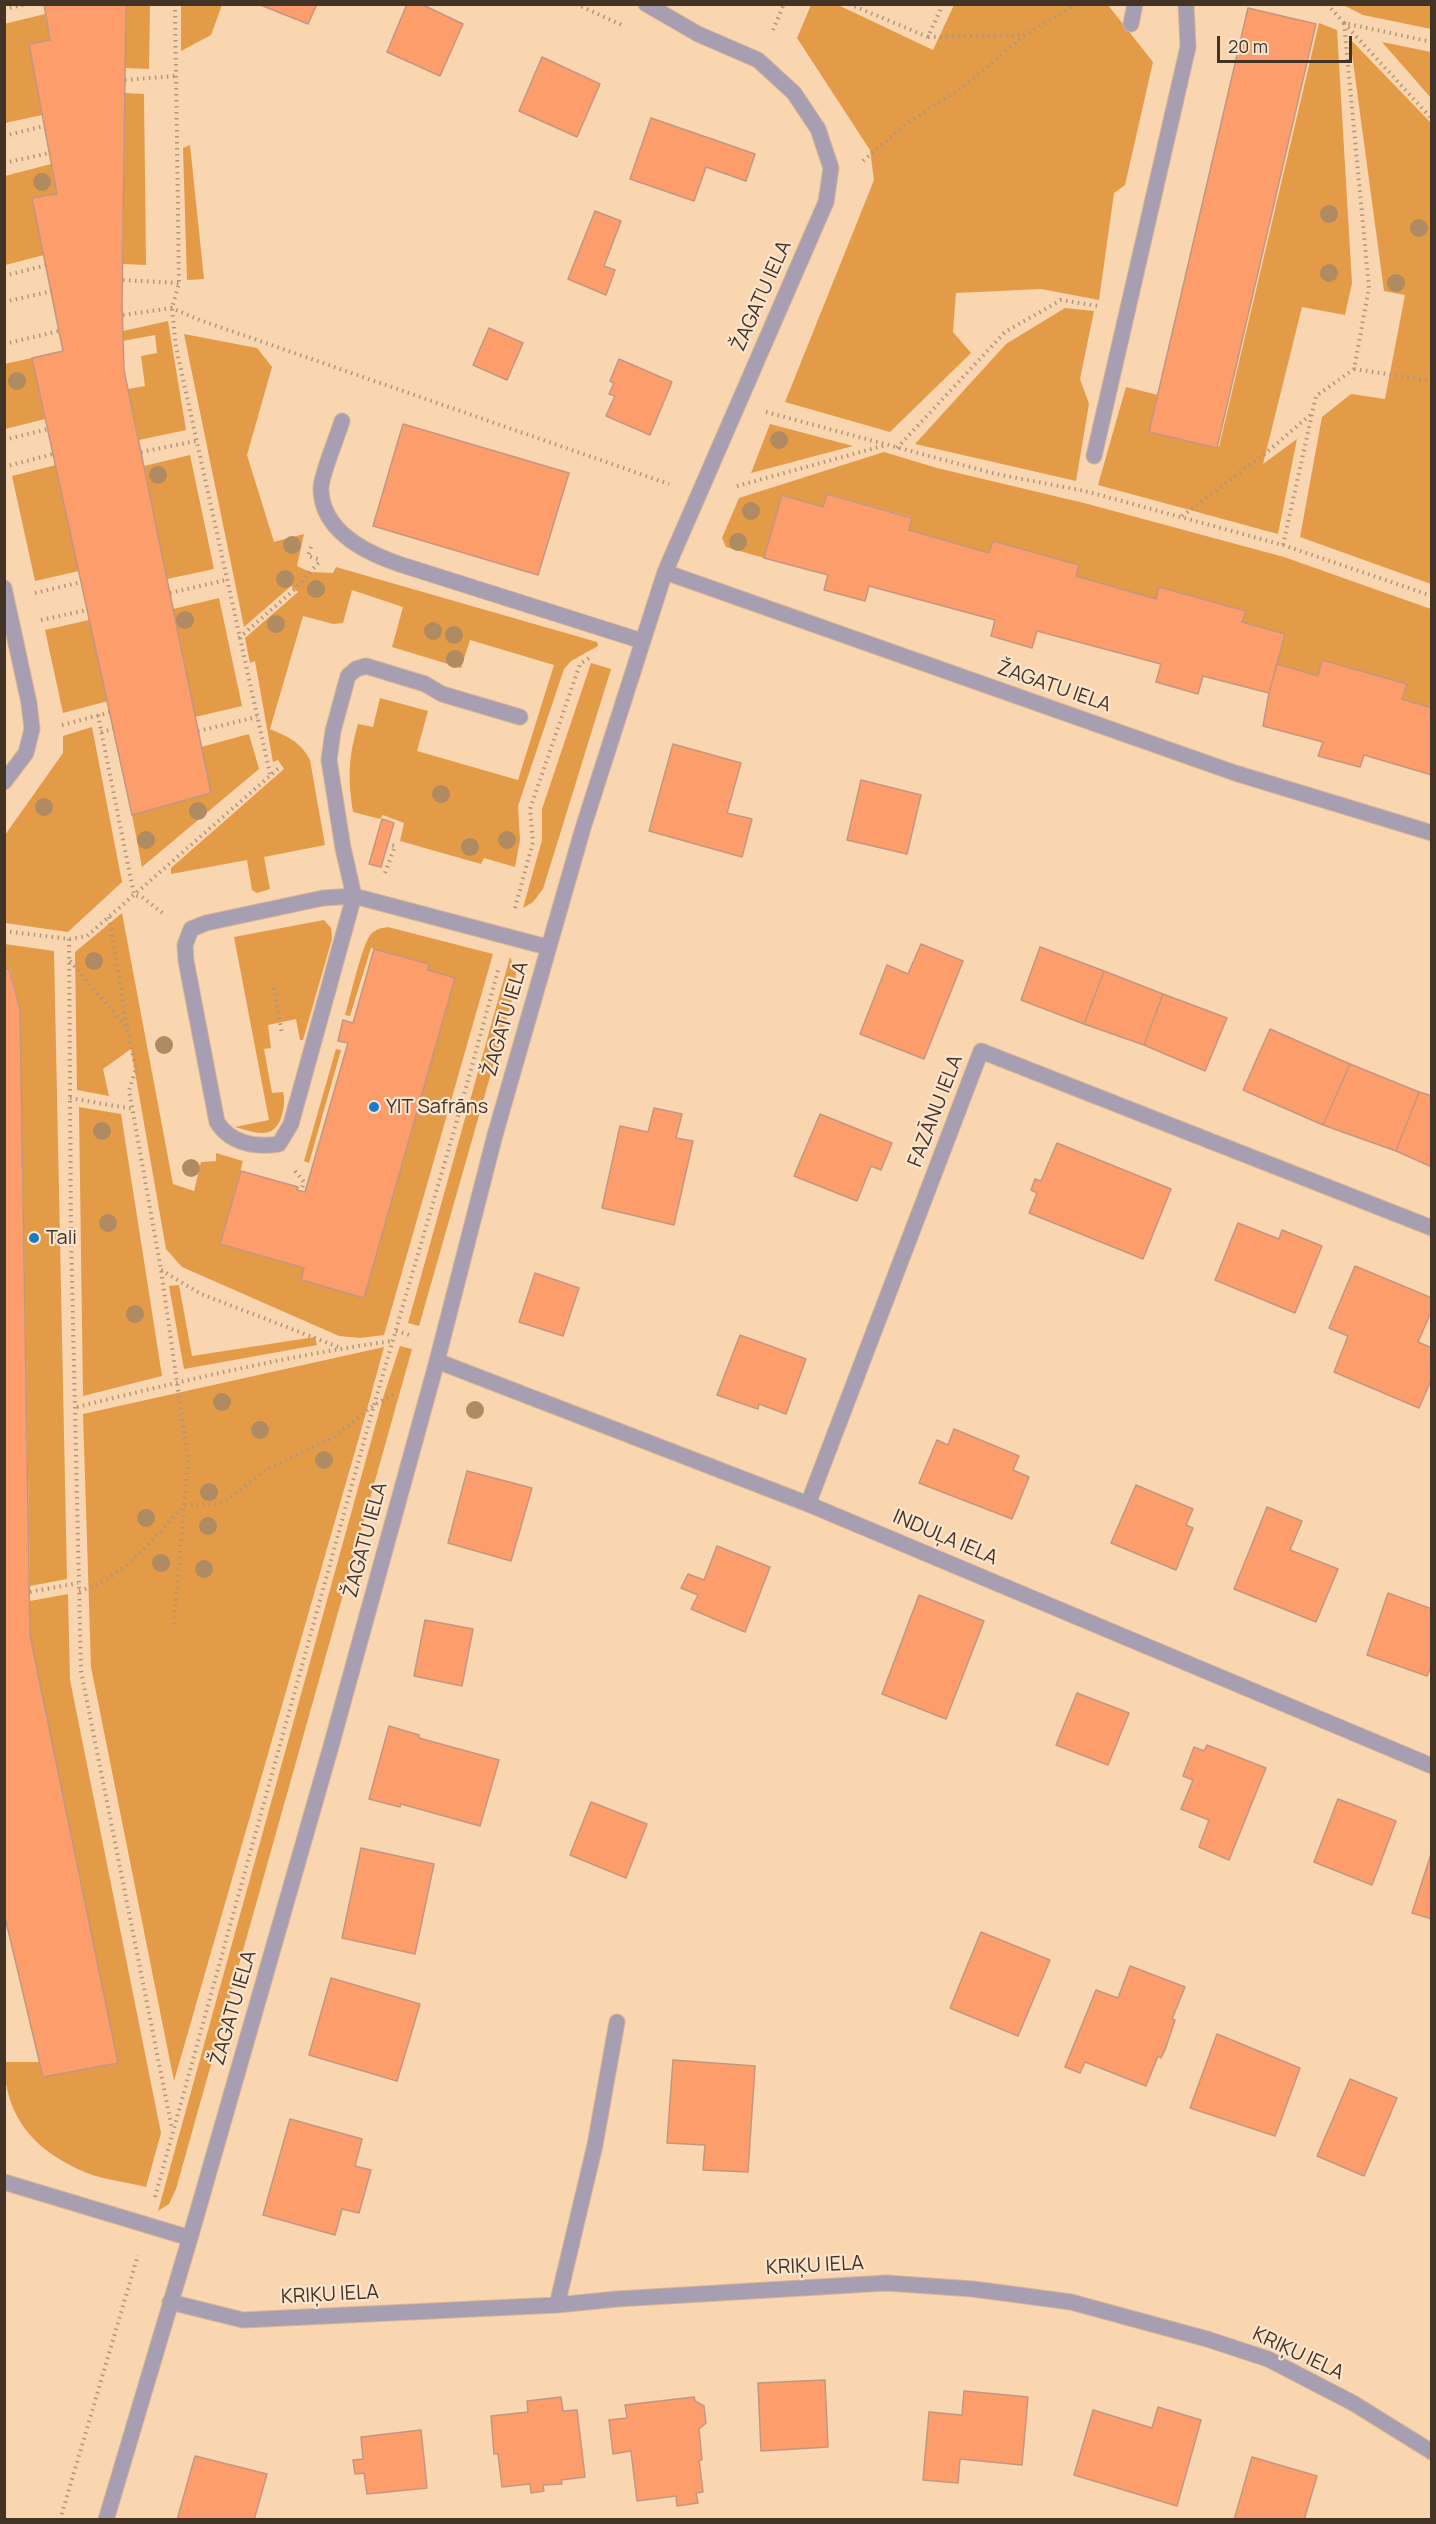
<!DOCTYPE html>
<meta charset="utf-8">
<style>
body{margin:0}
#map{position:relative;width:1436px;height:2524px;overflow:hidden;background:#f9d5b0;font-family:Manrope,sans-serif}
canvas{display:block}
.frame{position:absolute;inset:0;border:6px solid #423325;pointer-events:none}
.scale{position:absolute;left:1217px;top:36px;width:135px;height:27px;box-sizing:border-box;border:3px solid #423325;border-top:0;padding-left:8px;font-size:18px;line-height:21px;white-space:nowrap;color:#423325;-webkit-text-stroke:4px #fbe5cf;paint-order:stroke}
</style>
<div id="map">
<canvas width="1436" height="2524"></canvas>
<div class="frame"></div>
<div class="scale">20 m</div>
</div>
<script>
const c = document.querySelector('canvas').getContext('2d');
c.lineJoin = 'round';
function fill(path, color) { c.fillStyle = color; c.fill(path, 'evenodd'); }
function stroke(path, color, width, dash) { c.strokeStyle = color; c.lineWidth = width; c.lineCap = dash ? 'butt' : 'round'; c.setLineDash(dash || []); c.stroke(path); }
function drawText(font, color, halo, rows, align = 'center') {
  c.font = font + ' Manrope,sans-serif'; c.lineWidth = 4.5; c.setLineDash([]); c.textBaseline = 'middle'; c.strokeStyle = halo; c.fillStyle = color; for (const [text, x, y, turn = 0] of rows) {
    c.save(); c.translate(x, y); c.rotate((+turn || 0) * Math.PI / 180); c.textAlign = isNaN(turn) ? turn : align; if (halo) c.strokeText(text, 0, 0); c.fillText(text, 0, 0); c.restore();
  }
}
fill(new Path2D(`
 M126,5H150L149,69L126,68Z
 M181,5H222L211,35L181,51Z
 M811,5H838L933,50L954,5H1108L1153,62L1125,185L1114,193L1099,300L1041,289L956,293L953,332L971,353L890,432L785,402L874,180L870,150L797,38Z
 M1343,5H1431V29L1363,15Z
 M45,14L50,40L29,45L42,115L5,123L4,24Z
 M1319,23L1337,30L1352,283L1345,315L1302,307L1263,464L1297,439L1278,534L1098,485L1126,387L1158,395L1150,431L1219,447Z
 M1350,39L1431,123V584L1300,537L1322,417L1351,394L1385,399L1405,295L1384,291Z
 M1382,42L1431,52V98Z
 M125,93L144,94L146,265L123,264Z
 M190,145L204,279L187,280L183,148Z
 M51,164L57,194L32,198L44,255L5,265V176Z
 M1065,308L1094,311L1080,379L1089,404L1076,481L915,444L1006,344Z
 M168,321L186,430L139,440L128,389L145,386L141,356L157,353L155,335L123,341V331Z
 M184,334L257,348L272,367L247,455L274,542L304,534L297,566L310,572L333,573L336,567L597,642L598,646L571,661L564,669L518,806L520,840L515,867L484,858L481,864L400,841L404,823L383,815L380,819L353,812C348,777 348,759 358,724L373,727L380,698L428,711L417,751L518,780L554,665L470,640L461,668L392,647L403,607L352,590L343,623L333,624L303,616L270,729C288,737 300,741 310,760L325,845L264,857L270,889L257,893L252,890L247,860L171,874V868L284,769L278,760L273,762L255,661L250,663L245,638L298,592L291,586L244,627Z
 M32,358L45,419L5,429L4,364Z
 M770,424L853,446L751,473Z
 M884,452L937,468L1084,503L1284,557L1431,609V708L1402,699L1406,684L1322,660L1318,676L1277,664L1285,634L1242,622L1245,611L1159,587L1156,599L1076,576L1079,565L994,541L989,553L909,530L912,517L828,494L823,507L782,496L764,558L726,547L722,538L739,498Z
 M190,455L214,569L167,579L144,466Z
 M56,465L79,571L35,581L12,476Z
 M219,598L242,706L195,717L173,609Z
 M89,620L108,701L63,713L45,630Z
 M591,663L611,669L543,889L533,902L523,908L542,840V809Z
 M92,727L122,882L68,932L5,923V835L63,753V736Z
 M249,734L259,769L142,867L132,815L201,747Z
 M122,913L173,1184L194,1191L201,1162L216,1161V1153L243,1161L221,1244L304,1268L302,1280L364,1298L454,978L428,970L429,964L371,948L350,1016L345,1015C350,999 362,944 371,934C376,929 382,928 388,927L493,954L384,1335L360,1338L339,1336L182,1267L166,1249L131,1049L103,1069L109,1096L77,1090L75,952Z
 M324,920L331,928L332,939L303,1040H300L296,1019L268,1025L271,1048L264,1049L272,1093L283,1092C285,1100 284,1107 282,1115C274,1142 255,1132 235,1127L269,1120L234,937Z
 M5,944L54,951L67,1579L30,1586L20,1009L10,968L5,969Z
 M510,957L516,971L515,989L419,1326L408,1323Z
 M336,1049L341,1050L309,1163L304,1161Z
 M79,1107L121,1114L162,1376L83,1396Z
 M179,1285L192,1356L315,1337L317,1345L184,1369L169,1286Z
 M400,1346L412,1349L176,2189L169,2204L158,2211L383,1398Z
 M384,1347L366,1413L174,2081L91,1667L83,1414Z
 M68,1594L70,1680L161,2133L146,2187C127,2182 105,2180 87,2173C36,2152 5,2119 4,2062H40L44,2077L118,2063L30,1635V1601Z`), '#e39b47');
const building = new Path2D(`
 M44,4H126L122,304L124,370L211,793L132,815L32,358L63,351L32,198L57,194L29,44L50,40Z
 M258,4H317L308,24Z
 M407,4H421L463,24L440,76L387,52Z
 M1248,8L1316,24L1217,448L1149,432Z
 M542,57L600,84L577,137L519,111Z
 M651,118L755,154L746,181L706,167L694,201L630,179Z
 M595,211L621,221L604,266L615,270L606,295L568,279Z
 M489,328L523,343L507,380L473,365Z
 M619,359L672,382L650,435L606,416L615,396L609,394L614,383L610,381Z
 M403,424L569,473L538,575L373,526Z
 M827,494L912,518L909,530L989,553L993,541L1079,565L1076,576L1156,599L1159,587L1246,611L1242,622L1285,634L1269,693L1203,676L1198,694L1156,682L1161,664L1037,631L1032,648L991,636L995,620L869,586L865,601L824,590L828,575L764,558L782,495L823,507Z
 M1322,660L1407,684L1402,699L1432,708V775L1364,755L1360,767L1318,756L1323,742L1263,726L1269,693L1277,664L1318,676Z
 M673,744L741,763L727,813L752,819L742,857L649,831Z
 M861,780L921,795L907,854L847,840Z
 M382,819L394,823L381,867L369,864Z
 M921,944L963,961L924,1059L860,1034L887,965L908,974Z
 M1040,947L1104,971L1084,1024L1021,1000Z
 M374,949L429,964L428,970L455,978L364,1298L301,1280L304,1268L220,1244L241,1171L298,1187L297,1190L305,1192L348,1043L338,1041L343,1020L353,1023Z
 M9,968L20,1009L30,1635L118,2063L43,2077L4,1913V969Z
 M1104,971L1163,994L1144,1045L1084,1024Z
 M1163,994L1227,1018L1205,1071L1144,1045Z
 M1270,1029L1350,1064L1323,1125L1243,1090Z
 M1350,1064L1419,1092L1396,1151L1323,1125Z
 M1419,1092L1432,1096V1167L1396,1151Z
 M654,1108L682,1114L676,1138L693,1141L674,1225L602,1208L620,1126L648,1132Z
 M820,1114L892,1143L881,1170L871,1166L857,1201L794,1176Z
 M1057,1143L1171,1189L1143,1259L1029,1213L1037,1193L1031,1190L1035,1179L1041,1181Z
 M1238,1223L1279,1239L1282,1230L1322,1246L1295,1313L1215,1280Z
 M1355,1266L1432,1298V1310L1418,1342L1432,1348V1378L1419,1408L1334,1372L1348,1336L1329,1328Z
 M535,1273L579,1288L563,1336L519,1322Z
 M740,1335L806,1359L786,1414L759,1404L758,1409L717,1395Z
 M954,1429L1019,1456L1013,1470L1029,1477L1012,1519L919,1483L937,1440L948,1445Z
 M467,1471L532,1488L511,1561L448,1543Z
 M1136,1485L1193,1509L1186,1525L1193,1528L1176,1570L1111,1543Z
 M1267,1507L1302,1521L1290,1550L1338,1569L1316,1622L1234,1589Z
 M717,1546L770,1567L745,1632L691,1609L698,1595L681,1588L688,1574L704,1580Z
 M1388,1593L1432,1609V1664L1427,1676L1367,1655Z
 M919,1595L984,1621L946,1719L882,1694Z
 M425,1620L473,1629L462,1686L414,1676Z
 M1077,1693L1129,1713L1108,1765L1056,1745Z
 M389,1726L419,1735V1738L499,1760L480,1826L401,1804L400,1807L369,1799Z
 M1207,1745L1266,1768L1229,1860L1199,1847L1209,1820L1181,1809L1193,1780L1183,1776L1194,1747L1204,1751Z
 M1338,1799L1396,1821L1372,1885L1314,1862Z
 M591,1802L647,1824L626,1878L570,1855Z
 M361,1848L434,1864L415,1954L342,1938Z
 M1432,1851V1919L1412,1913Z
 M981,1932L1050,1960L1018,2036L950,2008Z
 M1130,1966L1185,1987L1172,2019L1175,2020L1165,2050L1161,2058L1158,2056L1146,2086L1085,2062L1080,2073L1065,2067L1096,1990L1118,1998Z
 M331,1978L420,2004L397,2081L309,2055Z
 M1217,2034L1300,2068L1275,2136L1190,2108Z
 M673,2060L755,2066L748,2172L703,2170L705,2145L667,2143Z
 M1350,2079L1397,2098L1364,2176L1317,2156Z
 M290,2119L362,2139L355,2166L371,2170L359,2213L342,2209L335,2235L263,2215Z
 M825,2380L828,2447L761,2451L758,2383Z
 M964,2391L1028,2397L1022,2465L960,2459L958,2483L923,2480L929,2412L962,2415Z
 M561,2397L563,2411L577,2410L585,2477L561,2480L562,2484L543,2485L544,2491L531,2493L530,2484L502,2487L498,2454H494L491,2416L528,2412L527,2401Z
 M694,2397L695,2401L704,2406L706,2423L699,2429L702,2460H699L703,2492L696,2493L698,2503L677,2506L676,2496L637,2501L631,2451L613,2454L609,2420L627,2418L625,2405Z
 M1158,2407L1201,2420L1177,2506L1074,2475L1093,2410L1152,2428Z
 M421,2430L427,2488L367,2494L364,2473L355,2474L353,2460L363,2459L361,2437Z
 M195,2456L267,2474L254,2520H177Z
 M1252,2457L1317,2476L1304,2520H1234Z`);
fill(building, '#fd9d6c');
stroke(building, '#c49680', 1.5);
const lane = new Path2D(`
 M1131,24L1135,4
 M342,421C338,435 321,475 321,488C321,530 364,552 399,564L642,641
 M1094,456L1188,47L1186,4
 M4,588L29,703L32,729L26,753L4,782`);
const street = new Path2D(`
 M665,572L1235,773L1432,833
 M520,717L442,694L425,684L366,666L356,669L348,676L333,731L329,760L343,848L354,896L291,1124L279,1144C255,1148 230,1143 217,1122L186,961L185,945L191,929L206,923L323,898L354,896L547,947
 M437,1361L808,1504L1432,1766
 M808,1504L981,1051L1432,1228
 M4,2182L190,2238
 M170,2302L243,2320L557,2305L617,2299L886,2283L973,2289L1071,2302L1207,2339L1268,2359L1353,2403L1432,2452
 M557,2305L595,2145L617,2022
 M106,2520L190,2238L330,1750L437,1361L495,1135L583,828L665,572L826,202L831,168L818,129L794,93L758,60L698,34L646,4`);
stroke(lane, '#d4b594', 17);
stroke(street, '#d4b594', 17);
stroke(new Path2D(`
 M175,4L179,283L172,308L176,347L270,774
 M576,4L622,25
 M849,4L928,37L943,4
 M1327,4L1344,23L1432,42
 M4,9L27,4
 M1344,23L1432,119
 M773,30L784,4
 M928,37L1024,35
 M125,80L175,76
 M4,136L44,126
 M863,161L907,123L963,87L1025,35L1077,4
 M4,163L49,153
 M4,276L47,265
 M123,280L179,283
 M4,302L52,291
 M123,315L172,308L197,319L669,484
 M4,344L59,331
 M1354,369L1432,381
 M766,412L996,474L1085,491L1283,545L1432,596
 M4,440L48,429
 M897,448L1005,332L1061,300L1098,306
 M141,452L196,441
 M4,467L53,454
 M737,486L886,445
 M1182,516L1266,453L1310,415
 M1283,545L1316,396L1354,369L1369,288L1344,23
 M311,547L308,556L321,560
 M35,593L81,582
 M170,593L226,580
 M41,620L87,610
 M239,638L295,589L321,560
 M98,715L134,895L142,897L165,915
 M62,725L111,712
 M198,731L257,717
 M101,732L114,729
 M385,873L395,846L388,844
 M515,908L533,842L530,809L580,664L589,658
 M109,917L127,1027
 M4,931L69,939L87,936L280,767
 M69,939L71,1235L81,1671L172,2129
 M70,961L127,1028L136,1069L129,1090L161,1270L188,1459L174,1624
 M274,988L282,1034
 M70,1098L133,1109
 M295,1171L304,1182L301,1191
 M161,1270L201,1294L341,1348
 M396,1331L413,1336
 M77,1407C181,1381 286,1356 392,1341
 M79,1591C123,1579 154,1537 185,1505L223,1503L264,1471L334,1437L374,1405L396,1393
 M30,1592L78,1583
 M155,2197L374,1405L456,1124L499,967
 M60,2520L138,2255`), '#b2967a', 4, [1.5, 4.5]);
stroke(lane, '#a79eb1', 15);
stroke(street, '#a79eb1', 15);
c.fillStyle = '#b08b62';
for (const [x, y] of [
 [42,182],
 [1329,214],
 [1419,228],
 [1329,273],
 [1396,283],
 [17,381],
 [779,440],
 [158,475],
 [751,511],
 [738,542],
 [292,545],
 [285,579],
 [316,589],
 [185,620],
 [276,624],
 [433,631],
 [454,635],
 [455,659],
 [441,794],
 [44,807],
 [198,811],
 [146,840],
 [507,840],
 [470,847],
 [94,961],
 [164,1045],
 [102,1131],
 [191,1168],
 [108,1223],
 [135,1314],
 [222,1402],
 [475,1410],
 [260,1430],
 [324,1460],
 [209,1492],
 [146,1518],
 [208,1526],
 [161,1563],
 [204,1569]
]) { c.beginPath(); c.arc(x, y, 9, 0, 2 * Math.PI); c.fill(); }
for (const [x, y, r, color] of [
 [374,1107,6,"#167ec8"],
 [34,1238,6,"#167ec8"]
]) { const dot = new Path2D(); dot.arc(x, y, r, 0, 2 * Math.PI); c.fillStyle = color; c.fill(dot); stroke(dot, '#fbe5cf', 2); }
drawText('20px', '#423325', '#fbe5cf', [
 ["ŽAGATU IELA",762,296,-66],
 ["ŽAGATU IELA",1054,687,19],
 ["ŽAGATU IELA",506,1019,-74],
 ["FAZĀNU IELA",936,1111,-69],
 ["INDUĻA IELA",945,1538,23],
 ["ŽAGATU IELA",366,1540,-75],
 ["ŽAGATU IELA",234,2008,-74],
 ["KRIĶU IELA",815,2266,-3],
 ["KRIĶU IELA",330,2295,-3],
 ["KRIĶU IELA",1298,2354,25]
]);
drawText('20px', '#423325', '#fbe5cf', [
 ["YIT Safrāns",386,1107],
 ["Tali",46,1238]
], 'left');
</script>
